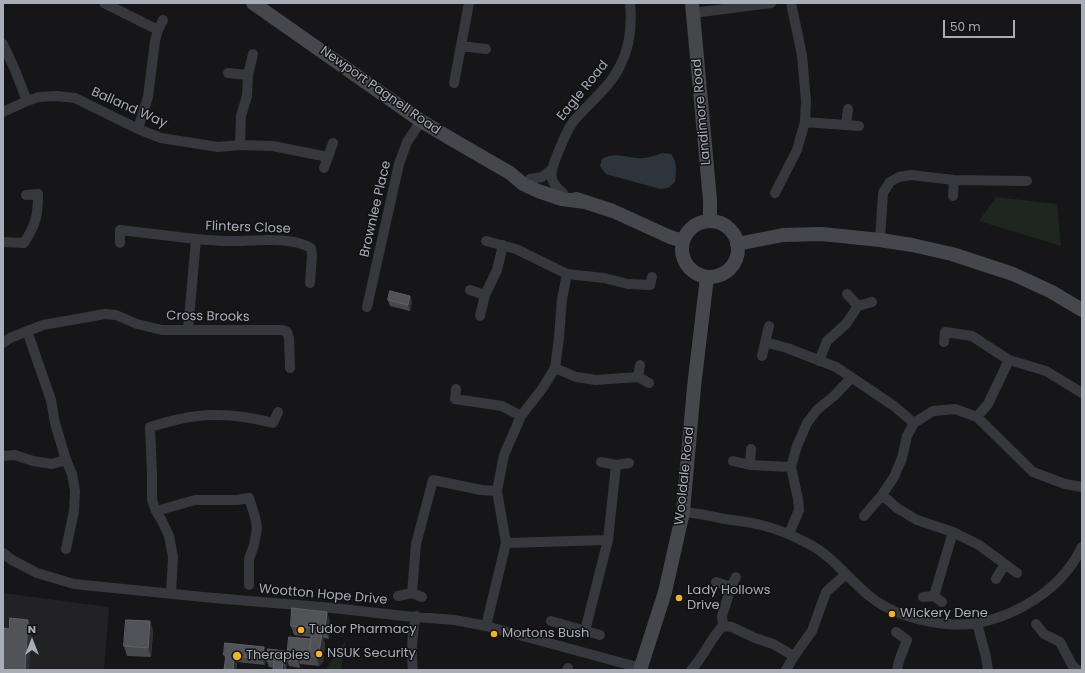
<!DOCTYPE html>
<style>
body{margin:0}
#map{position:relative;width:1085px;height:673px;overflow:hidden;background:#161618;font-family:Poppins,sans-serif}
canvas{display:block}
.frame{position:absolute;inset:0;border:4px solid #a8adb8;pointer-events:none}
.north{position:absolute;left:12px;top:621px;width:40px;height:40px;-webkit-text-stroke:3px #111113;paint-order:stroke;rotate:0deg;font-size:11px;font-weight:700;line-height:16px;text-align:center;color:#a8adb8}
.north::after{content:'';display:block;margin:auto;width:14px;height:18px;background:#a8adb8;clip-path:polygon(50% 0,100% 100%,50% 72%,0 100%)}
.scale{position:absolute;left:943px;top:20px;width:72px;height:18px;box-sizing:border-box;border:2px solid #a8adb8;border-top:0;padding-left:5px;font-size:12px;line-height:14px;white-space:nowrap;color:#a8adb8;-webkit-text-stroke:3px #111113;paint-order:stroke}
</style>
<div id="map">
<canvas width="1085" height="673"></canvas>
<div class="frame"></div>
<div class="north">N</div>
<div class="scale">50 m</div>
</div>
<script>
const c = document.querySelector('canvas').getContext('2d');
c.lineJoin = 'round';
function fill(path, color) { c.fillStyle = color; c.fill(path, 'evenodd'); }
function stroke(path, color, width, dash) { c.strokeStyle = color; c.lineWidth = width; c.lineCap = dash ? 'butt' : 'round'; c.setLineDash(dash || []); c.stroke(path); }
function drawText(font, color, halo, rows, align = 'center') {
  c.font = font + ' Poppins,sans-serif'; c.lineWidth = 3; c.setLineDash([]); c.textBaseline = 'middle'; c.strokeStyle = halo; c.fillStyle = color; for (const [text, x, y, turn = 0] of rows) {
    c.save(); c.translate(x, y); c.rotate((+turn || 0) * Math.PI / 180); c.textAlign = isNaN(turn) ? turn : align; if (halo) c.strokeText(text, 0, 0); c.fillText(text, 0, 0); c.restore();
  }
}
fill(new Path2D(`
 M3,593L109,607L104,670H3Z`), '#222225');
fill(new Path2D(`
 M996,197L1057,204L1061,246L979,221Z
 M346,640L341,670H325Z`), '#1e261f');
fill(new Path2D(`
 M662,153L671,154C678,163 676,172 675,182L668,188L660,189L606,174L600,166L602,159C614,152 623,157 637,158C646,159 654,156 662,153Z`), '#2c353c');
stroke(new Path2D(`
 M104,3L158,30L155,41L148,97L138,129
 M693,13L771,3
 M158,30L163,20
 M3,44L15,70L27,101
 M461,46L486,49
 M228,73L248,75L247,96L241,116L240,145
 M248,75L253,54
 M454,83L469,3
 M3,112L27,101L39,97L57,96L75,98L138,129L161,138L218,147L240,145L273,146L328,157L333,143
 M805,122L859,126
 M846,125L848,109
 M324,168L328,157
 M530,179L542,177L551,170
 M563,193C547,180 550,173 557,155C562,144 565,133 573,122C588,103 609,89 620,66C630,47 632,24 630,3
 M775,193L797,150L805,122L806,101L802,55L791,3
 M953,196L954,180
 M880,240L883,193L890,182L899,177L911,175L954,180L1027,181
 M486,241L516,249L567,274L604,278L628,284L650,285L652,277
 M3,242L24,243C36,224 38,216 38,194L26,195
 M120,243V230L196,239
 M470,290L485,295
 M847,294L858,306L872,302
 M367,307L399,164L407,142L421,121
 M480,316L485,295L497,270L503,245
 M188,330L196,239C207,240 217,241 228,241C253,242 289,235 311,248L312,256L310,283
 M27,331L51,400L55,423L66,460L72,474L75,491L74,511L66,549
 M765,342L787,348L836,367L894,406L914,423L933,411L955,409L977,417L1033,472L1065,484L1082,487
 M944,342L945,332L972,336L1009,360L1046,371L1082,393
 M3,343L10,338L43,325L105,314L116,315L137,324L162,330H282L287,332L289,338L290,368
 M762,356L769,326
 M819,361L827,341L846,324L858,306
 M555,368L576,377L596,380L638,377L640,365
 M638,377L649,383
 M456,389L455,399L502,406L521,416
 M977,417L988,404L1009,360
 M3,456L15,455L33,461L52,464L66,460
 M733,461L750,465L791,467
 M616,465L629,463
 M750,465L751,449
 M882,495L897,508L917,520L953,532L979,545L1017,573
 M156,511L195,500H237L249,498L255,517L257,528L254,545L249,559V585
 M683,512C698,513 711,516 725,519C737,521 749,522 761,525C778,529 794,536 809,544C838,559 857,592 886,607C909,620 951,628 977,623C1020,615 1063,587 1082,547
 M864,516L882,495L894,477L902,458L907,436L914,423
 M789,534L799,510L798,499L791,467L797,446L807,423L817,410L835,395L851,378
 M506,543L608,540
 M3,553L12,560L37,573L74,584L203,597L333,608L404,616L455,620L486,626L641,668
 M996,579L1005,564
 M716,582L731,587
 M171,593L173,557L169,536L162,521L156,511L152,500V473L150,427C160,424 170,421 180,419C210,412 243,415 273,423L278,412
 M398,596L412,593
 M934,596L953,532
 M422,597L412,593L416,544L433,480L481,490L497,491
 M923,597L934,596L942,602
 M551,621L600,635
 M977,623L986,657L988,670
 M1036,624L1044,634L1060,642L1072,665L1078,670
 M486,626L506,543L497,491L504,455L521,416L542,389L555,368L559,338L562,299L567,274
 M723,626L722,616L731,587L736,577
 M585,631L608,540L616,465L601,462
 M896,632L907,640L899,661L897,670
 M413,670C411,652 412,634 416,616
 M567,670L568,668
 M691,670C704,657 711,637 723,626L732,627L755,638L773,644L794,656
 M786,670L794,656L812,631L826,592L846,574`), '#37383d', 10);
stroke(new Path2D(`
 M253,3L421,121L453,140L510,173L523,184L538,191L562,199L585,202
 M692,3L710,200V221
 M576,199L613,211L670,237L683,241
 M682 249a28 28 0 1 1 56 0a28 28 0 1 1-56 0Z
 M737,244L783,235L822,234L880,240L912,245L952,254L1013,274L1052,292L1082,310
 M640,670L665,592L683,512L694,387L707,277`), '#45474d', 14);
fill(new Path2D(`
 M410,296L412,302L410,311L390,306L388,300Z
 M150,621L153,631L151,657L127,656L124,646Z
 M330,621L329,639L323,638L325,644L323,662L319,666L300,664V668L289,666L287,661L286,669H285V670H273L274,668L269,667L267,661L287,656L311,639V637L294,635L291,626Z
 M264,647L266,654L265,665L237,662L236,670H224L226,659L224,655Z`), '#47494d');
fill(new Path2D(`
 M410,296L412,302L410,311L408,305Z
 M327,612L330,621L329,639L325,629Z
 M28,620L32,630L29,670H25Z
 M150,621L153,631L151,657L148,648Z
 M322,634L325,644L323,662L319,666L316,656Z
 M264,647L266,654L265,665L262,659Z
 M285,651L287,657V661L286,669L284,662Z
 M234,656L237,662L236,670H233Z
 M298,658L300,664V668L298,661Z
 M283,662L285,669V670H282Z`), '#2f3033');
const building = new Path2D(`
 M390,291L410,296L408,305L388,300Z
 M292,608L327,612L325,629L291,626Z
 M10,618L28,620L25,670H3V628L9,629Z
 M126,620L150,621L148,648L124,646Z
 M312,633L322,634L319,652L316,656H309Z
 M289,637L311,639L309,656L311,659L298,658V661L287,660Z
 M225,643L264,647L262,659L234,656L233,670H224L226,655H224Z
 M268,649L285,651L284,662H283L282,670H273L274,661H267Z`);
fill(building, '#525359');
stroke(building, '#5f6168', 1);
for (const [x, y, r, color] of [
 [679,598,4,"#f2b134"],
 [892,614,4,"#f2b134"],
 [301,630,4,"#f2b134"],
 [494,634,4,"#f2b134"],
 [319,654,4,"#f2b134"],
 [237,656,5,"#f2b134"]
]) { const dot = new Path2D(); dot.arc(x, y, r, 0, 2 * Math.PI); c.fillStyle = color; c.fill(dot); stroke(dot, '#111113', 1.5); }
drawText('13px', '#a8adb8', '#111113', [
 ["Newport Pagnell Road",380,91,35],
 ["Eagle Road",583,91,-51],
 ["Balland Way",129,108,24],
 ["Landimore Road",702,112,-95],
 ["Brownlee Place",376,209,-77],
 ["Flinters Close",248,228,2],
 ["Cross Brooks",208,317,1],
 ["Wooldale Road",685,476,-84],
 ["Wootton Hope Drive",323,595,5]
]);
drawText('13px', '#a8adb8', '#111113', [
 ["Lady Hollows",687,591],
 ["Drive",687,606],
 ["Wickery Dene",900,614],
 ["Tudor Pharmacy",309,630],
 ["Mortons Bush",502,634],
 ["NSUK Security",327,654],
 ["Therapies",246,656]
], 'left');
</script>
